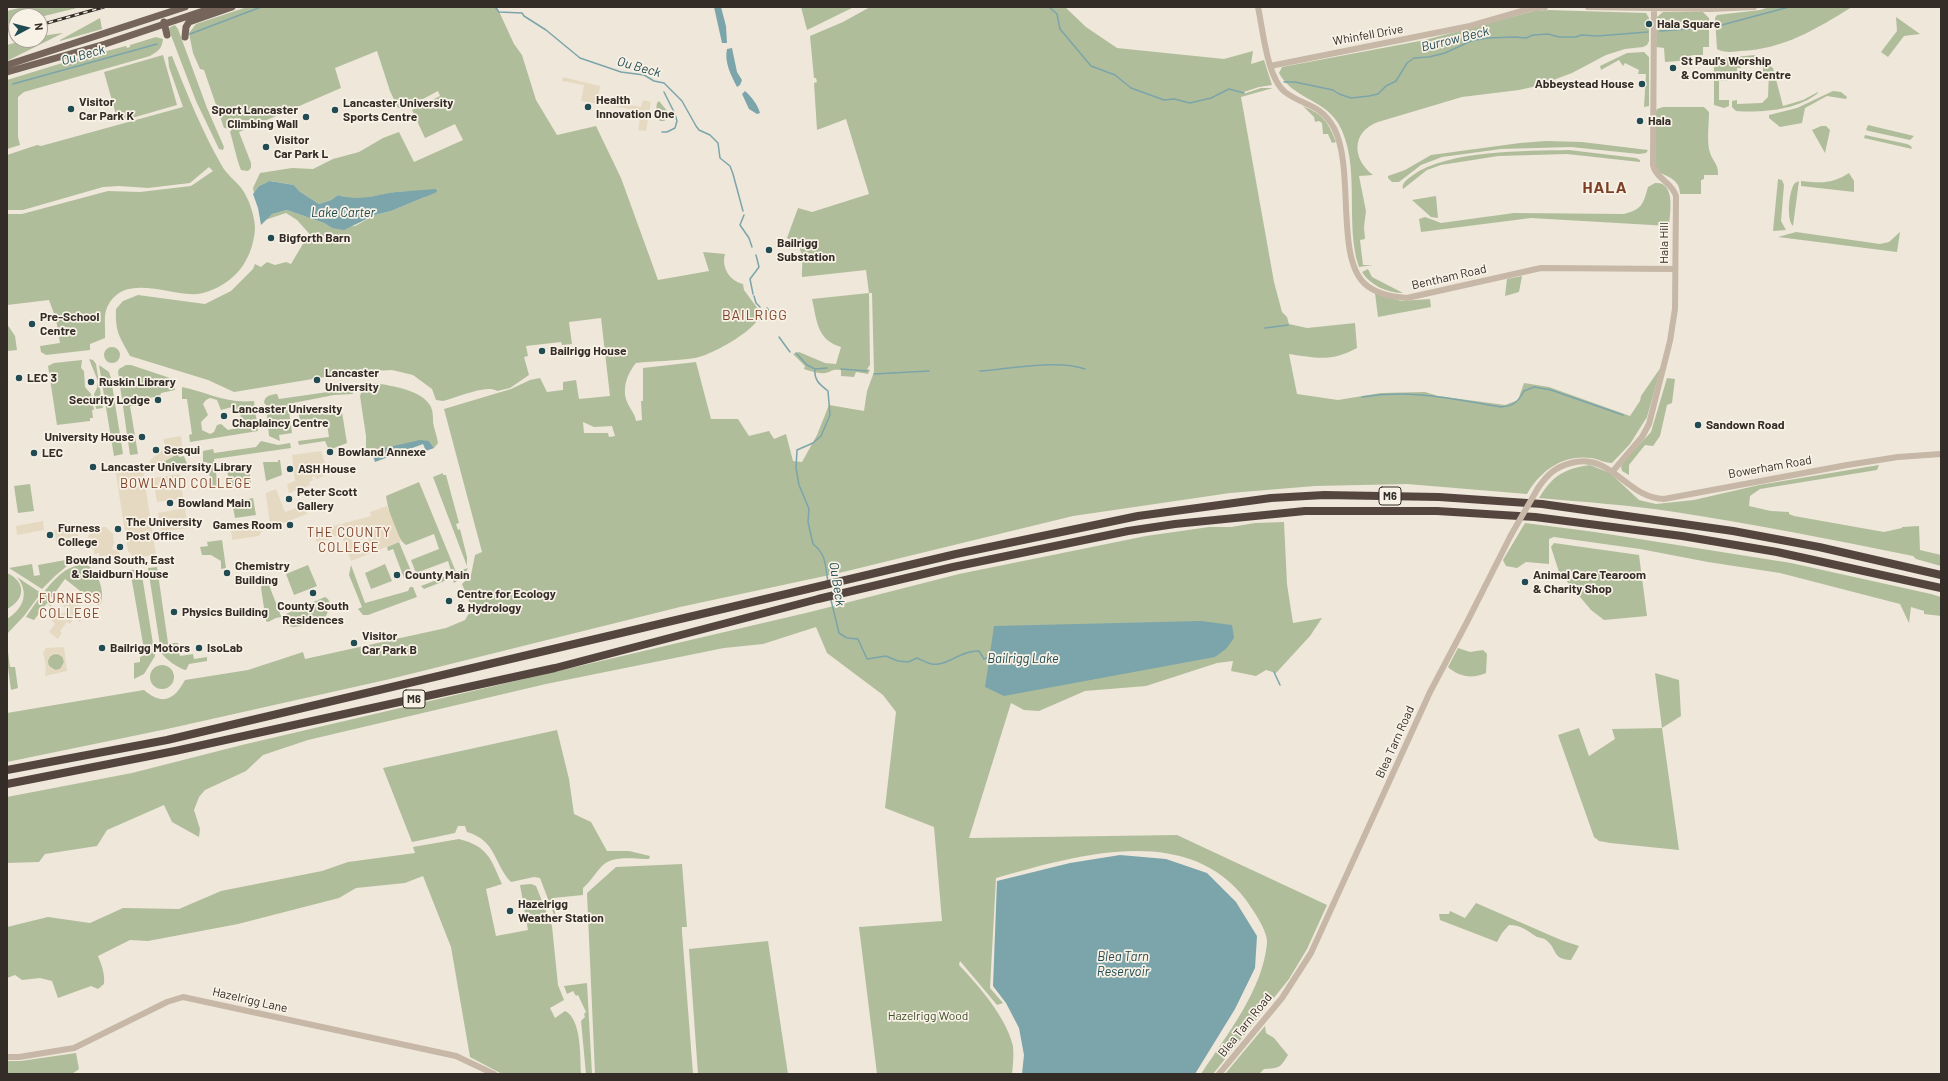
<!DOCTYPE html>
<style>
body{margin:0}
#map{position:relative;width:1948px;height:1081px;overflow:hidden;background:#efe7da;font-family:Barlow,sans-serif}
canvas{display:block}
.frame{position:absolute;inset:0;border:8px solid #332c27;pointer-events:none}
.north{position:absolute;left:8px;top:8px;width:40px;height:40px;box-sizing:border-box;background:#f8f1e6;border:1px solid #a9a29a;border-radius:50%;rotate:83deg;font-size:11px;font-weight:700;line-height:16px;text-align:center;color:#332c27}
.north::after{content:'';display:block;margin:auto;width:14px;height:18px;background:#204b52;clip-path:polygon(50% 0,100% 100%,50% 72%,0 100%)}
</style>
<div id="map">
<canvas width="1948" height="1081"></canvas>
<div class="frame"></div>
<div class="north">N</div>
</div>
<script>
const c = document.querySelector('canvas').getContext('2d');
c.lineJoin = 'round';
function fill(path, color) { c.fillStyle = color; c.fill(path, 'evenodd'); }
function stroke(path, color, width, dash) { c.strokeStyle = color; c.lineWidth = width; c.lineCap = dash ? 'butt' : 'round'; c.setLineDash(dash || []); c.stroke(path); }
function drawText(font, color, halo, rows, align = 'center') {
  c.font = font + ' Barlow,sans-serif'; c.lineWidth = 3.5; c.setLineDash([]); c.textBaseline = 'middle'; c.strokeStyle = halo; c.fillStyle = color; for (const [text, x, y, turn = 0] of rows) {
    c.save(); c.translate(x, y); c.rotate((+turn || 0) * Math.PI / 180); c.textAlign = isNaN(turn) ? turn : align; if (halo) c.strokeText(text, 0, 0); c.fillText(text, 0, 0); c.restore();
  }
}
fill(new Path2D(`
 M23,7H81L40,17V16H16V22L7,24V11Z
 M247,7H497L514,44L522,55L536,100L557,135L596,126L621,178L658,280L709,271L703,252L725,254C721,268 730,281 743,284L744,290L758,309H761C766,326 710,356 695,358C675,361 655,361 636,363C627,374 621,390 628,404C631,410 635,414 636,421L642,420L641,401H643V368L696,362L711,419H738L749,436L769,431L774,439L786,434L793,461L802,462L817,435L829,405L864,411L867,391L874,372L872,293H869L870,365L867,369L870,370L868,374L856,372L854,377L841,376V370C829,369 833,372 825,373C819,374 810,371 804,369L805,366L793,354L799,352L825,363L836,364L841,347C817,340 817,321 812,299L869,293L866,270L802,277C802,258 806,248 787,238L798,208L812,212L869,194L846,119L817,130L814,83L817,82L816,78H814L810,36L843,22L870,7H1065L1086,27L1117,48L1224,59L1253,51L1251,64L1264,60L1272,85L1259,87L1244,92L1243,94L1261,88H1273L1241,97L1274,282L1282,312L1287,317L1289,324L1307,328L1355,323L1357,348C1331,362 1317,358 1289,354L1297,394L1338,400L1381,393L1425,392L1438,396L1505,405L1518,400L1524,383L1549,387L1630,416L1640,401L1641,396L1661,367L1647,417L1630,444L1612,463C1604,463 1599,459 1591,458C1563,454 1540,471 1527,494L1407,484L1315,486L1230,493L1073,516L839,573L680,607L390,679L167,729L7,762V713L144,690C163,706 174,700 185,680L248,670L303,652L305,659L446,628L465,620L472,608L462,584L471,575L475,555L482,552L444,409L511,389L530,380L540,378L547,392L563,390V382L576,380L579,399L610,396L601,318L569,322L572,344L562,345L561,342L526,346L528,356L524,357L529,375L510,388L497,391C486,384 457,398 443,401L436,400L432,389L413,375L392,370L355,372L234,392L208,380L130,356C120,337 115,333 116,309L123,301L138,295L205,304L231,291L253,269L255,264L261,267L267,262L275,265L286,262L291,264L304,242L314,239L297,220L286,213L265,220L272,214L287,210L324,223L332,228L355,226L375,215L391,211L425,197L413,191L396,192L365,198L351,199L338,195L331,200L319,204L299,191L294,185L271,181L259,186L254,193L253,188L260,173L292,168L313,169L333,159L359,152L383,138L399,132L414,162L463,140L455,124L425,138L412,110L440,96L438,91L406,108H398L390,91L377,51L335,68L341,88L239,132L251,163V168L248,171L241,170C236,157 234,145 230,132L232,129L224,128L204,70L200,69L193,53L189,33L196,24ZM583,422L594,427L612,426L615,436L609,437L608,433H584Z
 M801,7H854L807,30Z
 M1769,7H1852C1816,29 1784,49 1741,51C1733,52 1724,53 1717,49L1715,18L1717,15L1760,10Z
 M1548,10L1646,13L1649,18V41L1647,45L1643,47L1625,49L1606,55L1572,73L1537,86L1519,90L1462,97L1378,122C1351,132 1352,159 1373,175L1359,176L1366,211L1364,227L1365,239L1360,240L1363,265H1373L1359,267C1344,224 1362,163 1338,123C1323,99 1292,98 1279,73L1282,67L1425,40L1534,11Z
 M1663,12H1703L1709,18V47H1703V55H1692L1691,60L1665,62L1664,48L1656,47L1657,17Z
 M1896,17L1920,34L1904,36L1888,57L1881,52L1897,31Z
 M100,18L102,29L60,41V40Z
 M175,25L178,29L207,108L224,147L223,150L219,149L196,101L169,30L170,27Z
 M63,33L7,61V45L25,40H40V36Z
 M156,37L163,39C162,49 158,51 150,56L24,92L18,97V137L20,145L7,149V80L72,60L126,46L127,48L130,47V45Z
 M1644,52L1649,57V106L1644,107L1646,74H1638L1639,70L1625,63L1623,66L1619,60L1601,70L1600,66L1627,53Z
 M163,55L177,105L118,122L104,72Z
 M1755,55L1773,68L1783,106L1803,100L1818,92V93C1798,110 1761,113 1736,111L1732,107V101L1737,100V104L1762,103L1768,97L1769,72H1763V67H1760V61H1741V68H1737V71L1730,77H1727V81H1719V100H1729V106L1724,108L1714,105V59Z
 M172,56C187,94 202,131 222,166C227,175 236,181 242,189C249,199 255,216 255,229C254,245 247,264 235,275C226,284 211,292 198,294C171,296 128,274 110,302C102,313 106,325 105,338L90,344V350L46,355L41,352L40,346L60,343L56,319L49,300L7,305V214H22L108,191L140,192L191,186L213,171L209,167L190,183L148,188L119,186L103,187L23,210H7V155L37,145L41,146L183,107L169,67L168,57Z
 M1833,91L1841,92L1847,97L1846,99L1827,96L1805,108L1802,123L1780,127L1769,118V115L1797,108Z
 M659,101L668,112V118L664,121H660L655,116L657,103Z
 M1303,106C1324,115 1328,122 1336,142L1332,143L1328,134H1323L1322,123L1319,121L1315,122L1314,117Z
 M1663,107H1704L1709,112C1709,124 1707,137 1709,149C1711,160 1719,164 1718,175H1704V179L1701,180V194H1680C1680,180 1669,177 1658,172L1655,166V114L1657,109Z
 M1868,125L1914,136L1910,140L1869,131L1866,130Z
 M1821,126H1826L1830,130L1825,153L1812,130Z
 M1865,135L1907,144L1911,146L1912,149L1864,138Z
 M1546,141L1582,142L1648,150L1646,153L1639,154L1571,147L1501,149L1442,157L1421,165L1399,182H1392L1388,178V176L1405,170L1431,155L1520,143Z
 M1569,150L1636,158L1640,160V162L1567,154L1498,156L1441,165L1427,170L1403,189C1401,183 1408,179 1413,175C1448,150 1526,151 1569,150Z
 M1849,173L1854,181V192L1801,186V181C1822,183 1832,184 1849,173Z
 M1778,179L1782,180L1784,185L1781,221L1786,230L1773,231Z
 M1799,181L1793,226C1786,220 1789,189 1795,183Z
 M1655,183C1676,181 1670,213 1669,226L1531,218L1421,232L1419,219L1425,217L1441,223L1514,213L1624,214C1642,209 1643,205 1648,187Z
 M1436,196L1438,218L1431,217L1412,200Z
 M1796,232L1880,244L1889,242L1900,232L1897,252L1778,237Z
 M1368,269L1372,277L1403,293C1387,293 1370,285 1362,272Z
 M1522,276L1519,292L1505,296L1507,279Z
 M1375,293L1401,301L1430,299L1431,307L1378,317Z
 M7,324L15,336L17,350L7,351Z
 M104 355a8 8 0 1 1 16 0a8 8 0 1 1-16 0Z
 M89,359L93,360L96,364L103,408L96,409L94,394L97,388L98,381Z
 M82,360L81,368L84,371L85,387L91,394L94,410H92L93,418H90V421L57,425L48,366L54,363Z
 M99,365L109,372L111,378L123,454L114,456Z
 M126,365H131L173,379L175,390L161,393L160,396L149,398V401L146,402L143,406H130L138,454L130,455L118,372L119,369Z
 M1667,378L1675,379L1672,403L1667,405L1660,436L1653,446L1645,445L1629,465V475L1622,471L1621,467L1625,460L1651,432Z
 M375,383C392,386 423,390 431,407C433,412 433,417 433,422C434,429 437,436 438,443L434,448L429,441L380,449L373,456L371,448L366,449V436L360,396C363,386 366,385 375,383Z
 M182,387C208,392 225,404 254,401L258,431L190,442L189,435L192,434L187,399H182ZM210,398L217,400L221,410L232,407L240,412L241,418L237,428L228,430L221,424L217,425L214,432L210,434L202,430L201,422L208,415L203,404L206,400Z
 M349,389L352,390L353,394L334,395L288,404L292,433L279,435L280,441L269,436L266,405L264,403C265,395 270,395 277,394L279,399Z
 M336,406H341L347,443L329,450L325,441L299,445L298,441L329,437L327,424L314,426V423L301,425L298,411L326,407L336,408Z
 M261,441L278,445L290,443L291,448L214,459L218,487L212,489L207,462L203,463V451L213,449L214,453L256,447Z
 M179,452V457L184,456L187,464L151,469Z
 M278,460H280L282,475L266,481L263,462H278Z
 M1590,465L1610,473L1639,500L1656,504L1694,500L1759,485L1879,465L1877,470L1760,489L1750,496L1749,506L1771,511L1789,512V514L1794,516L1884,532L1902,528V527L1919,526L1920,550L1941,555V566L1916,559L1913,556C1834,540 1754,524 1675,512C1630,505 1584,502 1539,498C1553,475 1564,469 1590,465Z
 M249,466L251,483L230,486L227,470Z
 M443,473V475H446L459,523L456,524L458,530L460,529L467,557V566L433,477Z
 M419,482L456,572L468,568L464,576L454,583L452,578L424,589L421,586L452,574L448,561L416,573L411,560L439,549L434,534L406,545C395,537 388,509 386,496Z
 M30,484L34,511L18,513L14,486Z
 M253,498L256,515L235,518L232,502Z
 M1284,522L1287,584L1293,623L1322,618L1310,636L1276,673L1266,670L1256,676L1231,671L1233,661L1217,663L1146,686L1085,691L1039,711L1024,710L1011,703L969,838L1177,835L1327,905L1307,949L1289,979L1213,1074H1201C1226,1036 1263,990 1267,943C1268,931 1253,910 1246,900C1187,821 1074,856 996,878L990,988L1003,1003L997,1005L960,961L959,965C979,986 1006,1017 1013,1046C1014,1055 1013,1065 1012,1074H877L859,927L942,921L934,827L885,808L896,712L883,695L827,653L816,627L763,644L724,648L546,684L308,740L263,755L246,771L205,790L199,797L194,810L200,829L199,837L172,822L164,805L107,830L97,846L45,854L39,862L7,863V797L132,773L242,745L810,612L959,574L1146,536L1209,527H1231L1255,523ZM995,626H1232L1215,657Z
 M1525,523L1595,532L1791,563L1931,594L1941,597V616L1924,614V611L1911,607L1909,623L1900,604L1780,573L1708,562L1640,549L1554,537L1549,539V564L1526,562L1517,568L1506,566L1503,560Z
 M222,540L226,568L221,569V561L211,555H202L200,547L208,546L207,542Z
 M399,542L411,571L404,578L393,549L388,551L387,547Z
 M1554,543L1639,555L1647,616L1604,620L1591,610L1559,572L1551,547Z
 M71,559L73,561L55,576L42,589L9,568L32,564L34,576L40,575L38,565Z
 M84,563C97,569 105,589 101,603L98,605L65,579L48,602L55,610L47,603L34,620L26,617C37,601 50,581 66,570C71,567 78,565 84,563Z
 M385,564L392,581L371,589L365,573Z
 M308,565L317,586L294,595L286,574Z
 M351,565L365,603L408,591L410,587H413L417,597L368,615H363L358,609L362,607L349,575Z
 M157,567L168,643H178L180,656L193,654L194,659L207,657V661L189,664L186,670C179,669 164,658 161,652L148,568Z
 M141,569L155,656L144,674L134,679V663L140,662V657L145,655L130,570Z
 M7,573C27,582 25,600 7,609Z
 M17,577L41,593L24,616L7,634V619C23,609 30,593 17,577Z
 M267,580L281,616L325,597L328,599L331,605L326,616L301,626L293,627L286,625L281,617L276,618L268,622L266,621L261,588L263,582Z
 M7,644L10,667H15L18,688L11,690L7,660Z
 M1458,648L1470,652L1483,650L1487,654L1486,673C1472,679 1459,677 1448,667Z
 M48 662a8 8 0 1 1 16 0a8 8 0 1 1-16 0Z
 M150 677a12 12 0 1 1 24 0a12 12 0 1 1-24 0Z
 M1655,673L1679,680L1681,716L1662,728L1679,850L1610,843L1599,841L1594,837L1558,735L1579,728L1589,756L1615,739L1612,729L1662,728Z
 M557,730L569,779L574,814L591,822L607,851H629L650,856L649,859C637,859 613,855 603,865C596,872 591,881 583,888V895L553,898L556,920L540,878L534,877L511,882C493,863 497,841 467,832L465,826H458L455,833L412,842L383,768Z
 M459,839C488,847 490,857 502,884L486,889L496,936L528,930L520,885L531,884L536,886L552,926L558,985L564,1000L550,1008L555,1018L565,1011C582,1019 580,1058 581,1074H502L470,1057L451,947L423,876L405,883L356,888L339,898L238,924L148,941L130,940L98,956C102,966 105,974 104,984L98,989L91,986L58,998L52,981L40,978L22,980L15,975L7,978V927L48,917L90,923L123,908L179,909L221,891L322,871L348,862L415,853L413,847Z
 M682,864L687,927H682V932L693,1074H595L587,893L616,867Z
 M1476,903L1561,940L1579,946L1571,960C1551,959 1558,949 1546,940C1544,938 1540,938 1537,937C1527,931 1522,925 1509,925L1502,933L1497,942L1440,920L1439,914H1449L1450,911L1465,918Z
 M768,941L788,1074H698L689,949Z
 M587,983L592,1074H586L581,1021L585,1017L584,1014L586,1012L578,995L576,996L573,991L567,994L564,986Z
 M1265,1026L1266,1033L1274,1038L1288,1055C1280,1068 1280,1068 1264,1069L1259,1074H1225Z
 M76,1053L79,1069L72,1074H7V1061H21Z`), '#b0bd9b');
fill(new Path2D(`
 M563,77L600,86L598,100L641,107L643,100L651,102L646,131L638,130L641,113L636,112V110L581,101L584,85L562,81Z
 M181,436L183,451L151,469L150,460L166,447L163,439Z
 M321,451L327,468L322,471L324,476L316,479L315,476L312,477L313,480L309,482L310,485L289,493L287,484L295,481L292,455Z
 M142,464L156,555L133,558L132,555L128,551L115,468Z
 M180,474L183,498L157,502L153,478Z
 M276,489L285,512L304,505L307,514L262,531L259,536L232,540L231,530L270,525L266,495V493Z
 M387,506L401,541L351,561L341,534L318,543L316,540L314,533L337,525L371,516L370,512ZM360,525L366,528L370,537L367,542L358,546L353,543L349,534L352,528Z
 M185,508L188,528L161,532L158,513Z
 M43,521L44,530L17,535L16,526Z
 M77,527L79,543L57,546L54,530Z
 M99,527H106L113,534L114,543L112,549L119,552L120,556H99V553L94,554V549H88L87,540L90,532Z
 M53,595L62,601L67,596L75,600L81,607L78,614L83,618L80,622L74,618L70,624L67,622L60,631L62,633L58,639L49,632L55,624L50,618L56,609L63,614L67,609L52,597Z
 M64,647L67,671L45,676L46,666L43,653L46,648ZM56,653L63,657L64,662L60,669L55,670L48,665V660L51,655Z`), '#e6d9c2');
fill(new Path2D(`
 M714,7H721L726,26L727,43H722Z
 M732,48L737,72L742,80L740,85L737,87C731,75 724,62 727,49Z
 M745,91C751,96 758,105 760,113L757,114L749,109L742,94Z
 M270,181L294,185L299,191L319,204L331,200L338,195C360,202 374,195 396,192C409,191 423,190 436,189L437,192L391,211L375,215L344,230L332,228L324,223L287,210L272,214L261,225L258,208L253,194L259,186Z
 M420,440L429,441L434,448L426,451L423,444L375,462L373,456L380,449Z
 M1201,621L1232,625L1234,638L1226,649L1215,657L1004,696L985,687L994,626Z
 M1120,855L1166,859L1207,873L1236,902L1257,936L1255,968L1235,1009L1195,1074H1022L1024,1055L1019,1028L1006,1003L993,986L997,881L1070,863Z`), '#7ba5aa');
stroke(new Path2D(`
 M495,7L499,12L522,13L524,16L546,30L580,58L621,72L644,75L654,81L664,83L682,101L696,126L699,130L710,135L718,143L720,158L730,166L733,174L743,211
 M1049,7L1057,14L1060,29L1091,66L1115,75L1131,88L1164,100L1174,99L1190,103L1211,98L1229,89L1244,93
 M1718,26L1789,7
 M1660,31L1703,28
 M190,34L261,7
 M1284,82H1295L1333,90L1339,94L1351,98L1369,96L1378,94L1386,86L1396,81L1407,63L1414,58L1429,57L1445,53L1471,41L1487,38L1515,37L1526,38L1533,35L1548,34L1559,37H1576L1581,35L1597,36L1648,32
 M13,84L157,44
 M662,132H667L675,128L677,121L675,114L664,92
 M744,215L740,225L749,238L752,247
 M753,294L750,279L759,267L756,255
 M754,296L756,303L760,307
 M767,308L772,315
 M1265,328L1288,325
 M779,337L790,352
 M796,353L807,365L815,369C814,380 819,384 828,391L830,415L821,436L813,443L797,450L796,468L799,485L809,509L808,522L813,544C827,555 825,566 828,582
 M815,369L827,368
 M841,369L867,371
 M980,371C1009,369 1058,359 1085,369
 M874,374L929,371
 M1362,397C1411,389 1452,399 1501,407C1514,406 1518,402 1524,391L1534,387L1551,390L1623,415
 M831,600L839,633L847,638L858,639L867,659L886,656L898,661L908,662L917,658C922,660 928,664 932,664C946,667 961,650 979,651L984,659L989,657
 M1274,672L1280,685`), '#7ba5aa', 1.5);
stroke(new Path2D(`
 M1258,7C1263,30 1267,78 1285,92C1303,106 1320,103 1334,128C1355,168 1335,257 1365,284C1376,294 1393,297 1407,298L1541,268L1675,269
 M1588,7L1711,9L1754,7
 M1270,66L1470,26L1529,9L1545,7
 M1613,471L1642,437L1649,424L1670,341L1675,309L1676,196C1672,182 1656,179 1653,165L1654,8
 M1538,488C1547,475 1555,467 1571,463C1612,452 1626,498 1664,499L1847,465L1898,457L1941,454
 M7,1057H19L74,1048L167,1002L183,997L456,1056L494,1074
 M1219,1074L1282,998L1311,953L1430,692L1467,622L1511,535`), '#c6b7a7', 6);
stroke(new Path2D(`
 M164,22L167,35
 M185,37L186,27L189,22L232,7
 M7,65L185,7
 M7,72L105,44L215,7`), '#746459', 7);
stroke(new Path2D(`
 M7,770L167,740L956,554L1138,516L1271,498L1324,495L1439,497L1542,504L1733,531L1819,547L1941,575
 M7,784L175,751L555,668L818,599L953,567L1128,531L1175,524L1305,511H1437L1535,517L1682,536L1777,552L1941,588`), '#54463f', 8);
const rail = new Path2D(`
 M40,25L104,7
 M7,30L16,28`);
stroke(rail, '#332c27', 3);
stroke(rail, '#f8f1e6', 1.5, [4.5]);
stroke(new Path2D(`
 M1511,535L1538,488`), '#c6b7a7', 6);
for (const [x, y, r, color] of [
 [1649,24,4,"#204b52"],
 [1673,68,4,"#204b52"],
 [1642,84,4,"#204b52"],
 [588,107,4,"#204b52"],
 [71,109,4,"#204b52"],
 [335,110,4,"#204b52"],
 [306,117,4,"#204b52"],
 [1640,121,4,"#204b52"],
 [266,147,4,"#204b52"],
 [271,238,4,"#204b52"],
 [769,250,4,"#204b52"],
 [32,324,4,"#204b52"],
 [542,351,4,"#204b52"],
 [19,378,4,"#204b52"],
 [317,380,4,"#204b52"],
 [91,382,4,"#204b52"],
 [158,400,4,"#204b52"],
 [224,416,4,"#204b52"],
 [1698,425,4,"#204b52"],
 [142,437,4,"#204b52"],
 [156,450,4,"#204b52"],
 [330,452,4,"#204b52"],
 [34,453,4,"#204b52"],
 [93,467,4,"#204b52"],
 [290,469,4,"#204b52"],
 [289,499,4,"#204b52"],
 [170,503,4,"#204b52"],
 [290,525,4,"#204b52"],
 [118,529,4,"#204b52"],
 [50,535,4,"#204b52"],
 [120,547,4,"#204b52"],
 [227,573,4,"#204b52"],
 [397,575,4,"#204b52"],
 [1525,582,4,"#204b52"],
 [313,593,4,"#204b52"],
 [449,601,4,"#204b52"],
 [174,612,4,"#204b52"],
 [354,643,4,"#204b52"],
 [102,648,4,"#204b52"],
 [199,648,4,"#204b52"],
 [510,911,4,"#204b52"]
]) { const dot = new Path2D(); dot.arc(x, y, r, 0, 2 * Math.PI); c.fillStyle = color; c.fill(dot); stroke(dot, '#f8f1e6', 1.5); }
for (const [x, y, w] of [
 [1390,496,22],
 [414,699,22]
]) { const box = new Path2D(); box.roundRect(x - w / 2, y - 9, w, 18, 3); c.fillStyle = '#f8f1e6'; c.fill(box); stroke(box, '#332c27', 1); }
drawText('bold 11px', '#332c27', null, [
 ["M6",1390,496],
 ["M6",414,699]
]);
drawText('bold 12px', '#332c27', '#f8f1e6', [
 ["Hala Square",1657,24],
 ["St Paul's Worship",1681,61],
 ["& Community Centre",1681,75],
 ["Abbeystead House",1634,84,"right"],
 ["Health",596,100],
 ["Innovation One",596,114],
 ["Visitor",79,102],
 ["Car Park K",79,116],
 ["Lancaster University",343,103],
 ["Sports Centre",343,117],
 ["Sport Lancaster",298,110,"right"],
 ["Climbing Wall",298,124,"right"],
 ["Hala",1648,121],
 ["Visitor",274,140],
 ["Car Park L",274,154],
 ["Bigforth Barn",279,238],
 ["Bailrigg",777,243],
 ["Substation",777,257],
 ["Pre-School",40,317],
 ["Centre",40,331],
 ["Bailrigg House",550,351],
 ["Lancaster",325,373],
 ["University",325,387],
 ["LEC 3",27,378],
 ["Ruskin Library",99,382],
 ["Security Lodge",150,400,"right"],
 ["Lancaster University",232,409],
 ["Chaplaincy Centre",232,423],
 ["Sandown Road",1706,425],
 ["University House",134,437,"right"],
 ["Sesqui",164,450],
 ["Bowland Annexe",338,452],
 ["LEC",42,453],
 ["Lancaster University Library",101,467],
 ["ASH House",298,469],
 ["Peter Scott",297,492],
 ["Gallery",297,506],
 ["Bowland Main",178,503],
 ["The University",126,522],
 ["Post Office",126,536],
 ["Games Room",282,525,"right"],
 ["Furness",58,528],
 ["College",58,542],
 ["Bowland South, East",120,560,"center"],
 ["& Slaidburn House",120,574,"center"],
 ["Chemistry",235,566],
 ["Building",235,580],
 ["County Main",405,575],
 ["Animal Care Tearoom",1533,575],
 ["& Charity Shop",1533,589],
 ["Centre for Ecology",457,594],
 ["& Hydrology",457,608],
 ["County South",313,606,"center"],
 ["Residences",313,620,"center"],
 ["Physics Building",182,612],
 ["Visitor",362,636],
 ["Car Park B",362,650],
 ["Bailrigg Motors",110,648],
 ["IsoLab",207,648],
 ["Hazelrigg",518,904],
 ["Weather Station",518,918]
], 'left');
drawText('12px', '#332c27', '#f8f1e6', [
 ["Whinfell Drive",1368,35,-10],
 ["Hala Hill",1664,243,-90],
 ["Bentham Road",1449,277,-13],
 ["Bowerham Road",1770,467,-10],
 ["Blea Tarn Road",1395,742,-66],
 ["Hazelrigg Lane",250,1000,13],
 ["Blea Tarn Road",1245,1025,-51]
]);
drawText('12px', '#41502c', '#f8f1e6', [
 ["Hazelrigg Wood",928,1016]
]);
drawText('italic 13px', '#204b52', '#f8f1e6', [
 ["Burrow Beck",1455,39,-14],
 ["Ou Beck",83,55,-16],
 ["Ou Beck",639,67,16],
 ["Lake Carter",343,213],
 ["Ou Beck",837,584,81],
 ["Bailrigg Lake",1023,659],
 ["Blea Tarn",1123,957],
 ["Reservoir",1123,972]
]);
c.letterSpacing = '1px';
drawText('13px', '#7d4026', '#f8f1e6', [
 ["BOWLAND COLLEGE",186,484],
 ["THE COUNTY",349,533],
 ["COLLEGE",349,548],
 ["FURNESS",70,599],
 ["COLLEGE",70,614]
]);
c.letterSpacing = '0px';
c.letterSpacing = '1px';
drawText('14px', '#7d4026', '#f8f1e6', [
 ["BAILRIGG",755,315]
]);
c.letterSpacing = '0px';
c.letterSpacing = '1px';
drawText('bold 16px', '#7d4026', '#f8f1e6', [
 ["HALA",1605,188]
]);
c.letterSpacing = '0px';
</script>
